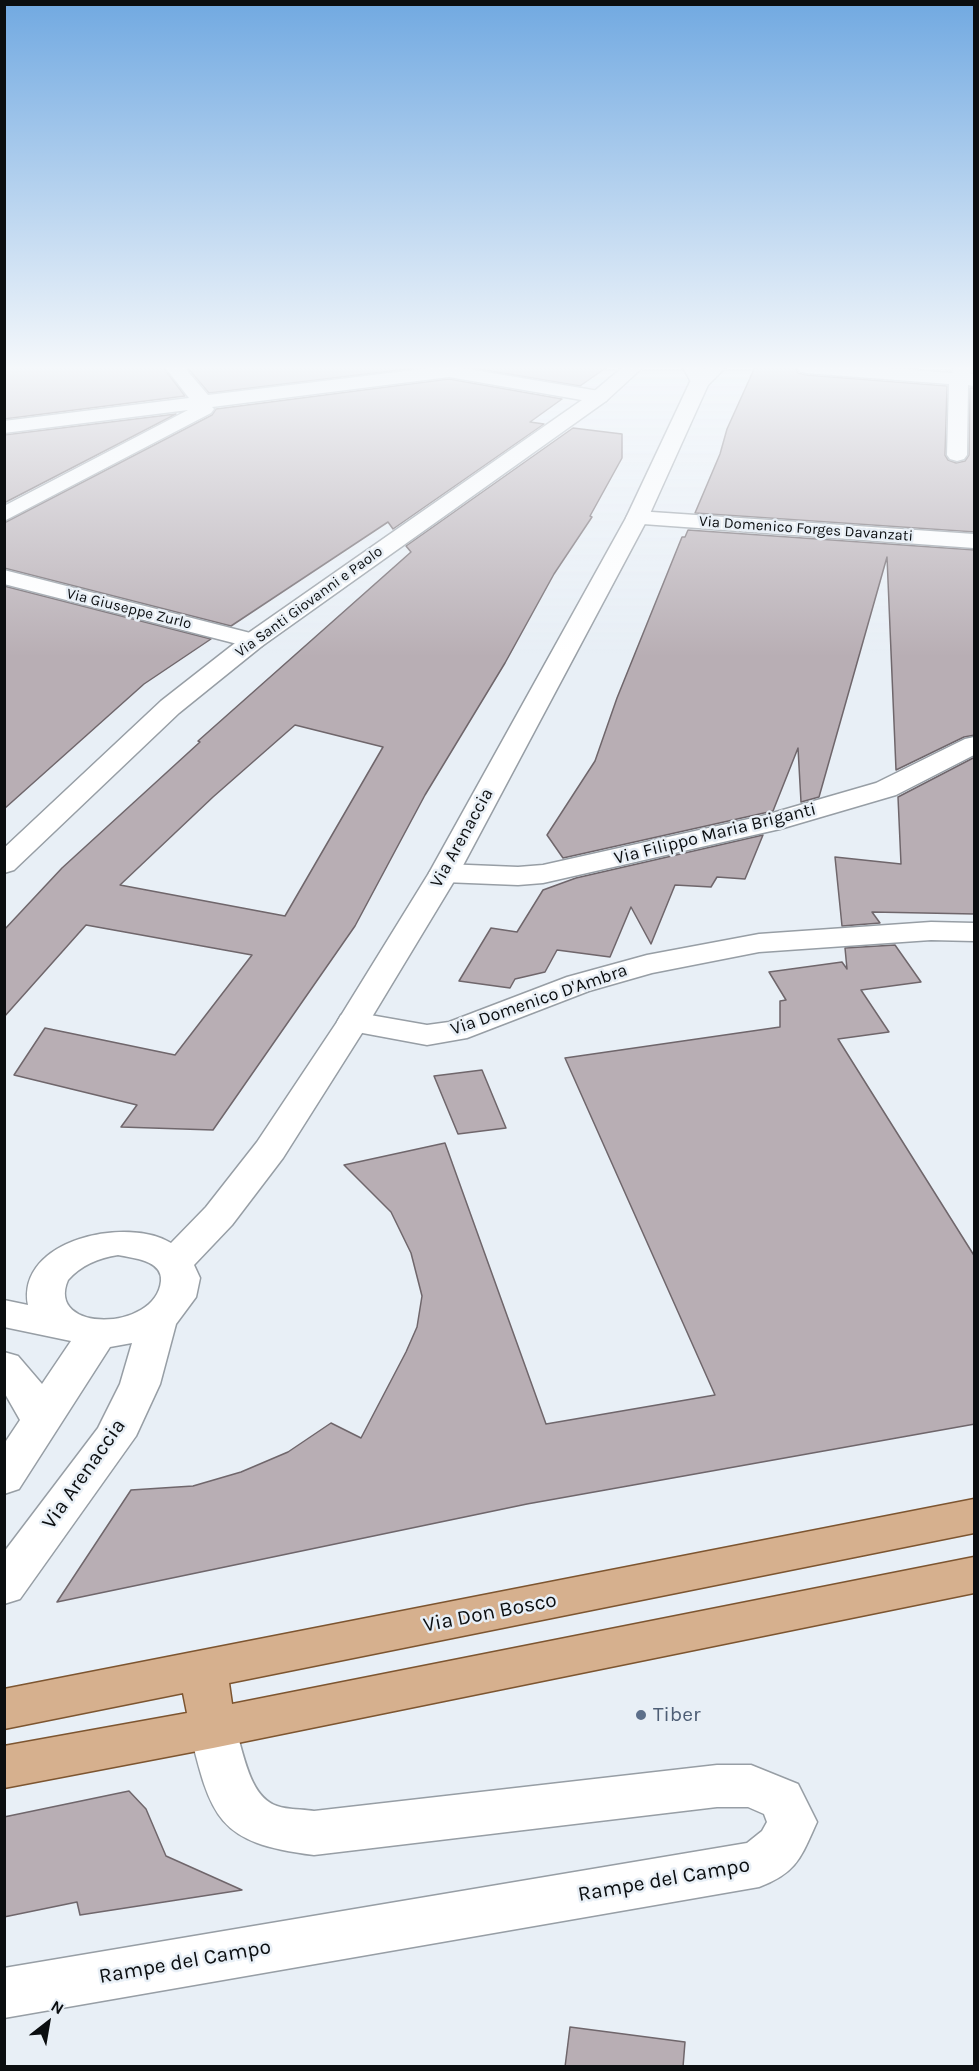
<!DOCTYPE html>
<style>
body{margin:0}
#map{position:relative;width:979px;height:2071px;overflow:hidden;background:#e8eff6;font-family:Karla,sans-serif}
canvas{display:block}
.frame{position:absolute;inset:0;border:6px solid #0b0e10;pointer-events:none}
.north{position:absolute;left:18px;top:1993px;width:60px;height:60px;-webkit-text-stroke:4px #e8eff6;paint-order:stroke;rotate:31deg;font-size:16px;font-weight:700;line-height:24px;text-align:center;color:#0b0e10}
.north::after{content:'';display:block;margin:auto;width:21px;height:27px;background:#0b0e10;clip-path:polygon(50% 0,100% 100%,50% 72%,0 100%)}
</style>
<div id="map">
<canvas width="979" height="2071"></canvas>
<div class="frame"></div>
<div class="north">N</div>
</div>
<script>
const c = document.querySelector('canvas').getContext('2d');
c.lineJoin = 'round';
function fill(path, color) { c.fillStyle = color; c.fill(path, 'evenodd'); }
function stroke(path, color, width, dash) { c.strokeStyle = color; c.lineWidth = width; c.lineCap = dash ? 'butt' : 'round'; c.setLineDash(dash || []); c.stroke(path); }
function drawText(font, color, halo, rows, align = 'center') {
  c.font = font + ' Karla,sans-serif'; c.lineWidth = 5; c.setLineDash([]); c.textBaseline = 'middle'; c.strokeStyle = halo; c.fillStyle = color; for (const [text, x, y, turn = 0] of rows) {
    c.save(); c.translate(x, y); c.rotate((+turn || 0) * Math.PI / 180); c.textAlign = isNaN(turn) ? turn : align; if (halo) c.strokeText(text, 0, 0); c.fillText(text, 0, 0); c.restore();
  }
}
const building = new Path2D(`
 M4,367H163L185,396L4,419Z
 M187,367H424L209,393Z
 M467,367H607L580,386Z
 M755,367H795L798,373L806,375L947,386L945,455L948,460L956,463L965,461L969,455L970,388H975V532L695,513L720,454L727,429Z
 M449,379L562,399L530,422L544,424L393,529L388,522L231,626L4,568V523L212,415L216,409Z
 M176,414L4,503V435Z
 M573,428L622,434V458L590,516L592,517L554,574L505,663L425,795L355,926L213,1130L121,1127L137,1105L14,1075L45,1028L175,1055L252,955L86,925L4,1017V930L62,868L200,742L198,741L411,552L406,546ZM295,725L383,747L285,916L120,885L213,797Z
 M688,530L975,550V735L964,737L896,770L887,557L819,797L801,802L798,748L773,811L563,858L547,835L595,761L617,698L682,537H685Z
 M4,586L211,639L144,684L4,809Z
 M975,757V914L872,912L880,923L842,926L835,857L901,864L898,797Z
 M763,835L745,879L717,877L711,887L675,885L651,944L631,907L610,957L557,950L545,972L515,979L510,988L459,981L491,928L517,932L543,890L576,878Z
 M895,945L921,982L861,990L889,1032L838,1039L975,1257V1424L527,1504L57,1602L131,1490L193,1486L241,1472L288,1452L331,1423L361,1438L406,1352L417,1327L422,1296L411,1253L391,1212L344,1165L445,1143L546,1424L715,1395L565,1058L780,1027V1001L786,1000L769,972L842,962L847,969L845,948Z
 M482,1070L506,1128L458,1134L434,1076Z
 M129,1791L146,1809L166,1856L242,1890L80,1915L77,1902L4,1917V1817Z
 M570,2027L685,2042L683,2067H565Z`);
fill(building, '#b8aeb4');
stroke(building, '#6f666b', 1.5);
const minor = new Path2D(`
 M165,367H184L208,395L439,367H456L599,391L606,393L609,397L606,401L599,403L449,377L212,407L214,409L211,413L4,521V506L188,410L4,433V421L189,398Z
 M797,367H874L952,373L954,367H972L970,374H974V386L968,385L967,455L964,459L957,461L950,459L947,455L949,384L806,373L799,371Z
 M637,511L974,534V548L629,523L626,518L629,513Z
 M4,570L262,636L265,641L262,646L253,648L4,584Z
 M974,737V755L896,795L780,829L543,883L518,885L444,882L434,879L429,873L434,867L444,864L518,867L543,865L762,816L876,783L965,739Z
 M931,922L974,923V941L931,940L759,952L652,973L589,991L467,1038L427,1045L341,1029L337,1022L341,1015L353,1012L427,1025L449,1022L567,977L647,955L759,934Z
 M213,1708L230,1714C243,1740 245,1795 277,1806C288,1810 302,1809 314,1811L717,1765H751L798,1784L817,1822C801,1857 797,1873 759,1887L4,2018V1968L747,1843L762,1831L767,1822L764,1814L748,1807H717L314,1855C217,1843 211,1818 189,1728L196,1714Z`);
const tertiary = new Path2D(`
 M683,367H701L710,382L707,386H693Z`);
const secondary = new Path2D(`
 M623,367H643L606,401L262,646L179,713L14,870L4,873V848L161,701L244,636L592,393Z
 M706,367H726L708,385L648,518L459,873L369,1022L283,1158L232,1225L194,1265L200,1278L196,1297L176,1324L160,1384L136,1436L20,1599L4,1604V1552L98,1428L120,1384L132,1343L110,1347L19,1489L4,1494V1444L20,1420L4,1392V1352L18,1356L42,1384L71,1341L4,1327V1300L28,1305C16,1239 128,1216 171,1243L206,1207L257,1142L337,1022L429,873L626,518L690,382ZM118,1255C132,1258 163,1260 161,1281C156,1332 45,1333 68,1280C81,1265 99,1258 118,1255Z`);
const primary = new Path2D(`
 M974,1499V1533L229,1683L232,1704L974,1557V1593L213,1748L4,1788V1746L187,1713L183,1693L4,1729V1689Z`);
stroke(minor, '#979ea5', 3);
stroke(tertiary, '#979ea5', 3);
stroke(secondary, '#979ea5', 3);
stroke(primary, '#7d5530', 3);
fill(minor, '#fff');
fill(tertiary, '#fff');
fill(secondary, '#fff');
fill(primary, '#d6b08e');
const sky = c.createLinearGradient(0, 0, 0, 657);
sky.addColorStop(0, '#71a9e1');
sky.addColorStop(0.56, '#f5f8fb');
sky.addColorStop(1, '#f5f8fb00');
c.fillStyle = sky;
c.fillRect(0, 0, 979, 657);
for (const [x, y, r, color] of [
 [641,1715,6,"#5c6f8a"]
]) { const dot = new Path2D(); dot.arc(x, y, r, 0, 2 * Math.PI); c.fillStyle = color; c.fill(dot); stroke(dot, '#e8eff6', 2); }
drawText('15px', '#0b0e10', '#e8eff6', [
 ["Via Domenico Forges Davanzati",806,529,4],
 ["Via Santi Giovanni e Paolo",309,602,-36],
 ["Via Giuseppe Zurlo",129,609,14]
]);
drawText('18px', '#0b0e10', '#e8eff6', [
 ["Via Filippo Maria Briganti",715,834,-14],
 ["Via Arenaccia",462,838,-61],
 ["Via Domenico D'Ambra",539,1000,-19]
]);
drawText('21px', '#0b0e10', '#e8eff6', [
 ["Via Arenaccia",84,1474,-55],
 ["Via Don Bosco",490,1613,-11],
 ["Rampe del Campo",664,1880,-10],
 ["Rampe del Campo",185,1962,-10]
]);
drawText('21px', '#4e5e75', '#e8eff6', [
 ["Tiber",653,1715]
], 'left');
</script>
